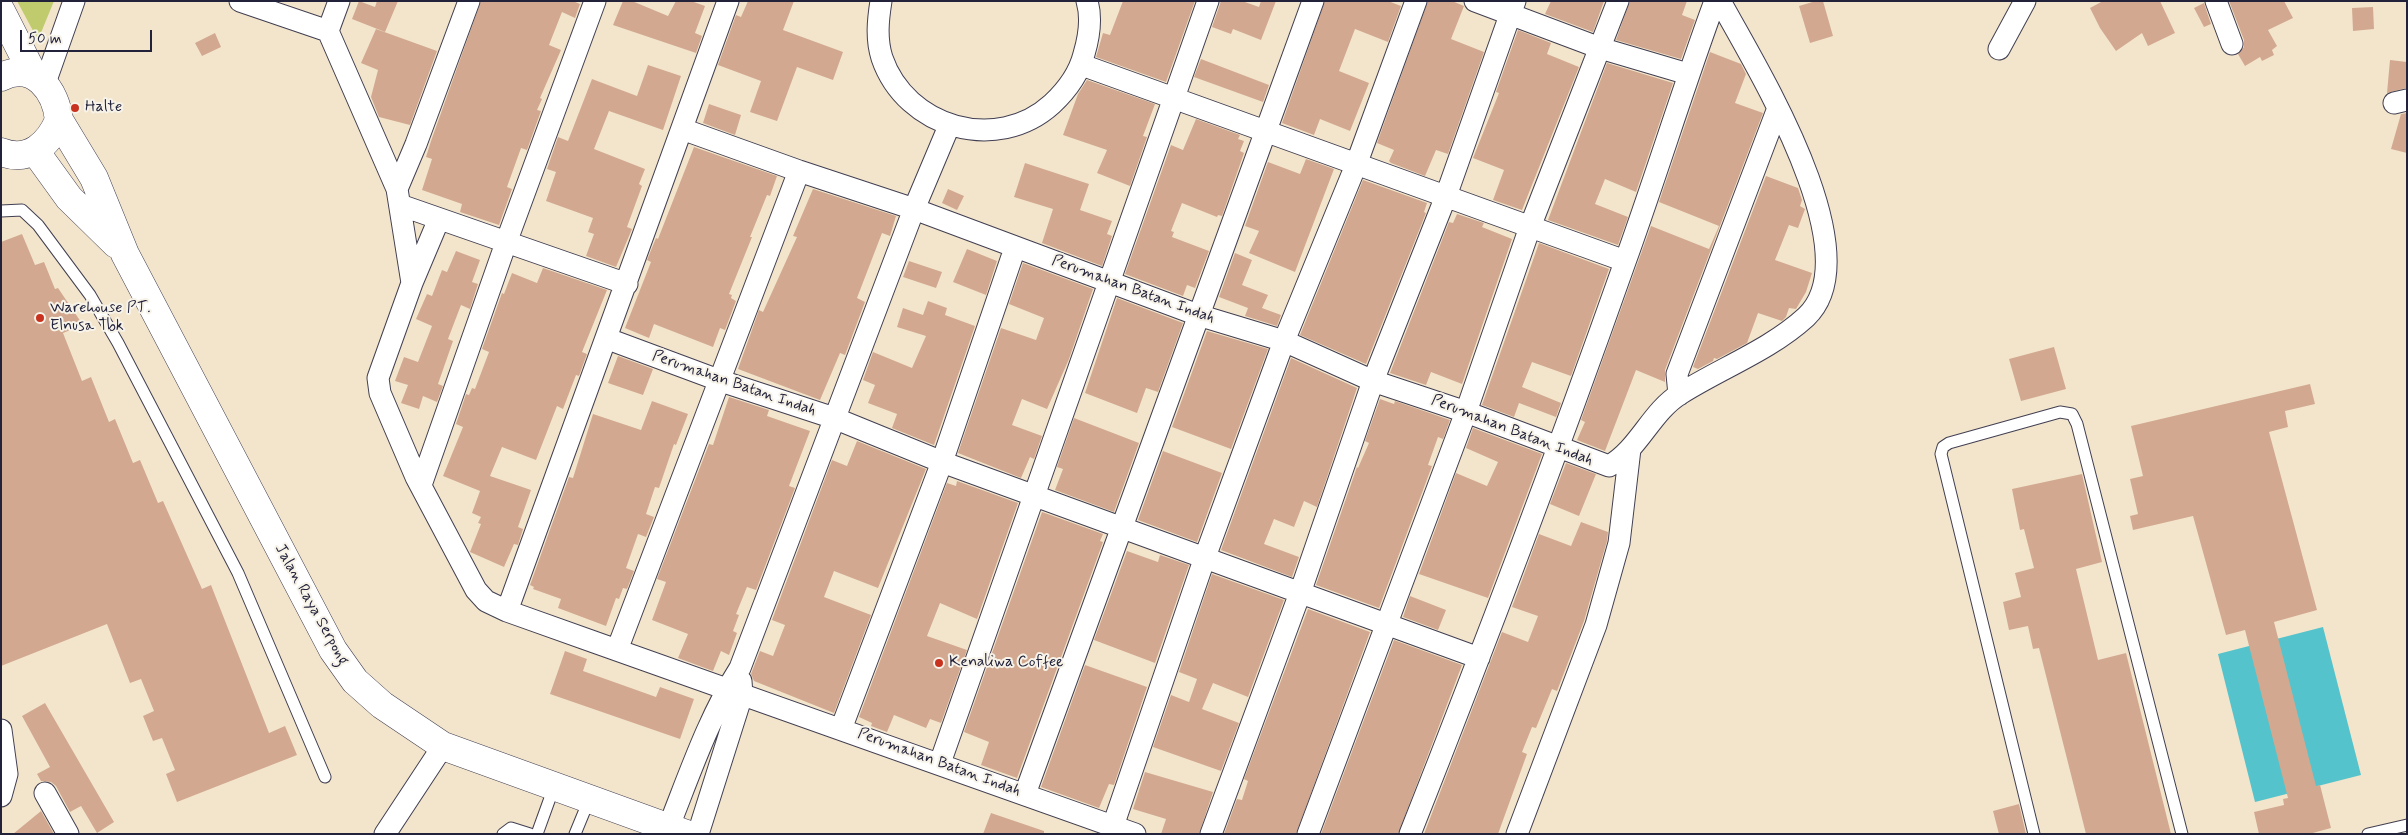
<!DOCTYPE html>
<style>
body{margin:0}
#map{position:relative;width:2408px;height:835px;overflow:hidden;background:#f3e5cc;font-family:Mynerve,sans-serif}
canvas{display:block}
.frame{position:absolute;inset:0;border:2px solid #22223b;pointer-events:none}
.scale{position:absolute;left:20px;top:30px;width:132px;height:22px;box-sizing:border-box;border:2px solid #22223b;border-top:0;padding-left:6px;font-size:15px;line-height:18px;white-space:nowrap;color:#22223b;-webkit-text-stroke:4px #f7f3e8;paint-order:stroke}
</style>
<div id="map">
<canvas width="2408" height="835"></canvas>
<div class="frame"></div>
<div class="scale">50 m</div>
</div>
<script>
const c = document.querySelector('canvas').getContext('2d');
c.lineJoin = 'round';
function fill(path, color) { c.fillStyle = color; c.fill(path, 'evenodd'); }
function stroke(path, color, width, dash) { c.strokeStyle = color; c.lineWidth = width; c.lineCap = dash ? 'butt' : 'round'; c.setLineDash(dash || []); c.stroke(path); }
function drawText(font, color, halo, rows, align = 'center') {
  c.font = font + ' Mynerve,sans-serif'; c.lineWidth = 4; c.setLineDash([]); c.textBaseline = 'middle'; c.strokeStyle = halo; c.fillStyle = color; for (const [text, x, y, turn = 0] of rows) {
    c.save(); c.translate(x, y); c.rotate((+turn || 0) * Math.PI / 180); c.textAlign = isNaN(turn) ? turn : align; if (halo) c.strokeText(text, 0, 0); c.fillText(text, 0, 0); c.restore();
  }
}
fill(new Path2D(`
 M17,1H54L38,40Z`), '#bfcb6c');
fill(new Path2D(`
 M2323,627L2361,775L2255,802L2218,654Z`), '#55c3cb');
fill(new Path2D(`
 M359,1L375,7L377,1H398L385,32L352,19Z
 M481,1H573L580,4L575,18L562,12L549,45L561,50L540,98L542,99L537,110L541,111L527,150L521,148L507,187L512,189L499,225L460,212L462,204L422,190L432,159L426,157L431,141Z
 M623,1H632L668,16L676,1H691L705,6L695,33L702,36L696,53L613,25Z
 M748,1H794L783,30L843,52L833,80L797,67L777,121L750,112L761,81L718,65L736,15L741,17Z
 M1123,1H1195L1166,82L1096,57L1103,33L1110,35Z
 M1221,1H1242L1259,7L1261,1H1276L1261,40L1233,29L1231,34L1212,27Z
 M1325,1H1388L1401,6L1388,42L1355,29L1339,71L1369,83L1350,131L1320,119L1314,135L1282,123Z
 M1428,1H1452L1464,6L1451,39L1484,52L1448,154L1436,150L1425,176L1391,163L1389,161L1394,150L1377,143Z
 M1551,1H1604L1593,32L1545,14Z
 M1630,1H1687L1682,15L1695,20L1681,59L1616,40Z
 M1816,1H1823L1833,36L1810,43L1799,6Z
 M2103,1H2160L2175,33L2148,46L2142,33L2116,51L2100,28L2090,8Z
 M2229,1H2284L2293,18L2268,30L2277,46L2272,50L2274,55L2262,61L2260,57L2245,66L2238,54L2244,47V40Z
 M2204,3L2211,24L2204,27L2194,8Z
 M2373,7L2374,29L2353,31L2352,8Z
 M376,29L437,51L410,125L379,117L371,97L378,70L361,63Z
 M1518,30L1551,43L1547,54L1579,67L1522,210L1493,200L1504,170L1473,158L1499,93L1496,92Z
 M215,33L221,47L202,56L195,43Z
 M1710,52L1741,64L1746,74L1735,103L1763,113L1665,370V382L1636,370L1605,451L1577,440L1585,422L1581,420L1651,226L1709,249L1719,226L1659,202Z
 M1201,59L1269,85L1263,102L1194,77Z
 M2390,60L2407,62V79L2406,88L2387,93Z
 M1607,63L1673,83L1636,192L1605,179L1595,204L1628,217L1618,245L1548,220Z
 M648,65L681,76L663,130L609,111L594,149L645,169L639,184L642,186L627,227L632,229L616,267L586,256L594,234L588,232L593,218L546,201L556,172L547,169L558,137L568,141L592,79L637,96Z
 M1087,80L1155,104L1143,136L1147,137L1130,186L1097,173L1107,150L1063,135L1078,94Z
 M709,104L741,115L735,135L703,123Z
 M2407,113V153L2391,149L2401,114Z
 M1196,119L1240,135L1238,139L1244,141L1240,151L1244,153L1222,216L1218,215L1217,217L1182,203L1171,231L1174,232L1172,237L1209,251L1195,288L1187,285L1183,296L1125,274L1171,145L1183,150Z
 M694,147L777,176L770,196L767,195L750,237H752L729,294L732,295L731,298L736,301L725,330L720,328L713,347L654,324L649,338L625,328L651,262L647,260L656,238L658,239Z
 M1306,159L1334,169L1295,272L1249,253L1259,231L1245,226L1268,162L1300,174Z
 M1025,163L1089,184L1080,210L1112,221L1107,234L1112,236L1102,266L1042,243L1053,209L1014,197Z
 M1766,176L1798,188L1802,200L1800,206L1805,209L1798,228L1789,225L1775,260L1812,273L1806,292L1796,309L1789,308L1786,317L1782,321L1758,313L1747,343L1717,359L1714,358L1713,361L1698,369L1693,367Z
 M1363,180L1427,203L1424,212L1426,213L1366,364L1300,335Z
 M813,189L896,216L890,236L882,233L857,298L865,302L845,355L840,353L820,400L738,369L759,310L763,312L797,237L793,236Z
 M948,189L964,196L957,210L942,203Z
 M1457,214L1484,223L1482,227L1512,239L1462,384L1431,372L1426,385L1390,373L1449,222L1453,223Z
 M22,234L35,265L44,262L55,289L58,288L83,325L63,333L82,381L91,377L109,422L115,419L133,463L140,460L158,503L163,501L202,589L211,585L269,733L285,726L297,755L177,802L166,774L175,770L162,738L153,741L143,716L154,711L141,679L130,683L107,624L1,666V242Z
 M1539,243L1609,269L1571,376L1532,362L1522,387L1561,403L1556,417L1519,403L1514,417L1482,405Z
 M967,249L997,261L986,295L953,282Z
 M456,251L480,260L472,282L478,284L470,309L461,305L448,339L453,341L438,384L443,386L437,402L423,396L419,409L401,403L408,385L395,381L404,357L418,362L432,326L416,319L427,294L432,296L442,270L447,272Z
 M1235,253L1252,260L1242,285L1268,295L1262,308L1281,315L1277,326L1245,316L1248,308L1219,297Z
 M909,261L942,272L936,288L903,277Z
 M1023,263L1093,289L1069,359L1047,409L1022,399L1012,425L1042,436L1034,459L1030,457L1021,478L958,453L1001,328L1036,340L1044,318L1009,304Z
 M543,268L607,290L582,352L587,354L579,376L576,375L563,409L557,406L536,460L502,447L490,476L531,490L518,527L523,529L518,545L514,544L504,567L470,552L481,524L478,523L481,517L472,513L480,491L443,476L463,427L456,424L466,394L469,395L472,388L475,389L489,352L482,349L502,293L504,294L512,273L537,283Z
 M1117,298L1183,323L1158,392L1146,388L1137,413L1085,393Z
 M928,301L947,308L945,315L975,326L934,445L892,428L897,414L868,403L875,385L863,380L873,352L912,368L926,336L897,327L903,308L923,315Z
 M1207,331L1268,349L1231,449L1172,427Z
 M2054,347L2066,389L2021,401L2009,359Z
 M618,356L653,369L643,395L608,383Z
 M1291,358L1357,388L1317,507L1304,501L1294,527L1274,519L1264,544L1299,557L1292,577L1221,550Z
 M2310,384L2315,404L2285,411L2288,427L2269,432L2317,610L2274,622L2316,786L2320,785L2331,828L2309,834H2259L2254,812L2284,805L2283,799L2288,798L2245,630L2226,635L2193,516L2133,530L2130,516L2138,514L2130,479L2143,476L2131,426Z
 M729,397L769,410L767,416L810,431L789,486L795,488L756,590L747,587L736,614L739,615L733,631L737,633L729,655L721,651L713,671L678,658L688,634L652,620L666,582L657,579L709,444L713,445Z
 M1380,399L1394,404L1395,401L1450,420L1443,439L1438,437L1428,465L1432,466L1379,608L1316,585L1357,467L1358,468L1369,443L1365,441Z
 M652,401L688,414L676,445L674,444L659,488L655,487L646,514L654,517L646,537L638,534L626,568L634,571L627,589L623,588L619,599L616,598L606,626L558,608L561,599L533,589L534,587L530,585L569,477L573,478L593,414L641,430Z
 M1074,418L1139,443L1114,512L1055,490L1063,469L1057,467Z
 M1473,428L1542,454L1488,598L1419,574L1456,473L1487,486L1498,462L1466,448Z
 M857,441L926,469L878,588L834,571L824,597L871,615L834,713L754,681L751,674L760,651L773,656L785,625L772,620L832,460L847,466Z
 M1163,451L1222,473L1197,542L1138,520Z
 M1566,463L1596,474L1579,516L1550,504Z
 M2082,474L2102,562L2076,569L2098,660L2126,653L2171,834H2086L2039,648L2033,649L2028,626L2009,630L2003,602L2021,597L2015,573L2034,568L2024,529L2020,530L2012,489Z
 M957,481L1018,503L977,619L940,603L927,636L967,650L941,723L930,719L926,728L894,715L887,732L871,726L872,723L859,717L947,483L956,486Z
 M1042,512L1103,534L1100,541L1103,542L1017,778L981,765L989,742L964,732Z
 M1581,522L1608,532L1607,541L1584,621L1557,691L1552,689L1536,728L1532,727L1522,752L1527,754L1498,834H1424L1502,632L1528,642L1538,616L1512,607L1539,534L1571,546Z
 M1127,551L1158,562L1160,555L1189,565L1155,663L1094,640Z
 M1212,574L1284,600L1248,697L1213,683L1202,709L1239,723L1221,771L1153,747L1171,695L1189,702L1197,679L1179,672Z
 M1410,596L1446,610L1438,630L1403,617Z
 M1308,609L1370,632L1296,834H1224L1237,799L1242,800L1248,781L1244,779Z
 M1394,640L1462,665L1398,834H1321Z
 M565,651L587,659L583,671L656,697L660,687L694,699L680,739L550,694Z
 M1085,665L1147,687L1114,785L1109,784L1099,808L1041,787Z
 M45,703L114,822L97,833L81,806L70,812L56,786L51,782L41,781L37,774L50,767L22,716Z
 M1145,772L1213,792L1199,834H1161L1166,819L1133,809Z
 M2019,804L2026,834H1999L1993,811Z
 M41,811L54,834H13Z
 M991,813L1044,831V834H983Z`), '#d2a990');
const lane = new Path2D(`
 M1,211L22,210L38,225L90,295L118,343L238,573L325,777
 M503,834L511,828L530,834
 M537,834L554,787
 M575,834L589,800
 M2034,834L1941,454L1943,447L1949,443L2060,412L2072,414L2077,424L2182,834
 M2368,834L2407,825`);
const street = new Path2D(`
 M240,1L328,31L397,189L416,144L469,1
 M881,1C878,20 876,39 882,58C906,128 997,154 1052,104C1067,90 1079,74 1084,54C1089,37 1092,18 1087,1
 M1475,1L1600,48L1688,74
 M2216,1L2232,44
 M328,31L339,1
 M1999,49L2025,1
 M1082,65L1625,261
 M45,83L74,1
 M2394,103L2407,100
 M682,129L799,171L914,209L1198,315L1284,341L1373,381L1466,412L1609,466C1639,449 1651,412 1680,394C1721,368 1770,350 1806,317C1873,254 1755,65 1720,1
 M397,189L412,283L378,378L380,393L416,477L476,590L486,601L507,611C716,686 926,758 1135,834
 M400,205L627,284
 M412,283L439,219
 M608,339L721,381L834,418L942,462L1479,658
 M1679,395L1677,374L1778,108
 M421,485L507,240L595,1
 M507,611L728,1
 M617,650L799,171
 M841,729L942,462L1015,248
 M1,730L7,774L1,796
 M940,763L1208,1
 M45,793L68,834
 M1025,794L1313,1
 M669,826C690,773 709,717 740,668L914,209L949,126
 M1113,826L1205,557L1284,341L1356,165L1416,1
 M385,834L443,746
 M698,834L742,695L741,681
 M1211,834L1300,593L1373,381L1446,196L1515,1
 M1308,834L1466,412L1530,227L1618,1
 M1410,834C1485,645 1557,454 1625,262C1656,176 1683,88 1715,1
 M1517,834L1596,625L1619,543L1630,449`);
const secondary = new Path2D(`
 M1,11L34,76
 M1,77C34,60 56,91 59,120C49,144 29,163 1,152
 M59,120L94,178L125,254L333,650L355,681L382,705L443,746L686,834
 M35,151L69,198L116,244`);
stroke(lane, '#413f51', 13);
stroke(street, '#413f51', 23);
stroke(secondary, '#413f51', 29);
stroke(lane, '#fff', 11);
stroke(street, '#fff', 21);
stroke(secondary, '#fff', 28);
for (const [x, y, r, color] of [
 [75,108,5,"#c8321e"],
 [40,318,5,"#c8321e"],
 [939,663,5,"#c8321e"]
]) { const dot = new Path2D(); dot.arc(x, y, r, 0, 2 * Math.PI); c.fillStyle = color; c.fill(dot); stroke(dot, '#f7f3e8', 2); }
drawText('16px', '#22223b', '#f7f3e8', [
 ["Halte",85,108],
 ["Warehouse PT.",50,309],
 ["Elnusa Tbk",50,327],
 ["Kenaliwa Coffee",949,663]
], 'left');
drawText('16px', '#22223b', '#f7f3e8', [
 ["Perumahan Batan Indah",1133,290,20],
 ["Perumahan Batan Indah",734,384,19],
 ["Perumahan Batan Indah",1512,431,21],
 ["Jalan Raya Serpong",311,605,61],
 ["Perumahan Batan Indah",939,763,20]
]);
</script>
